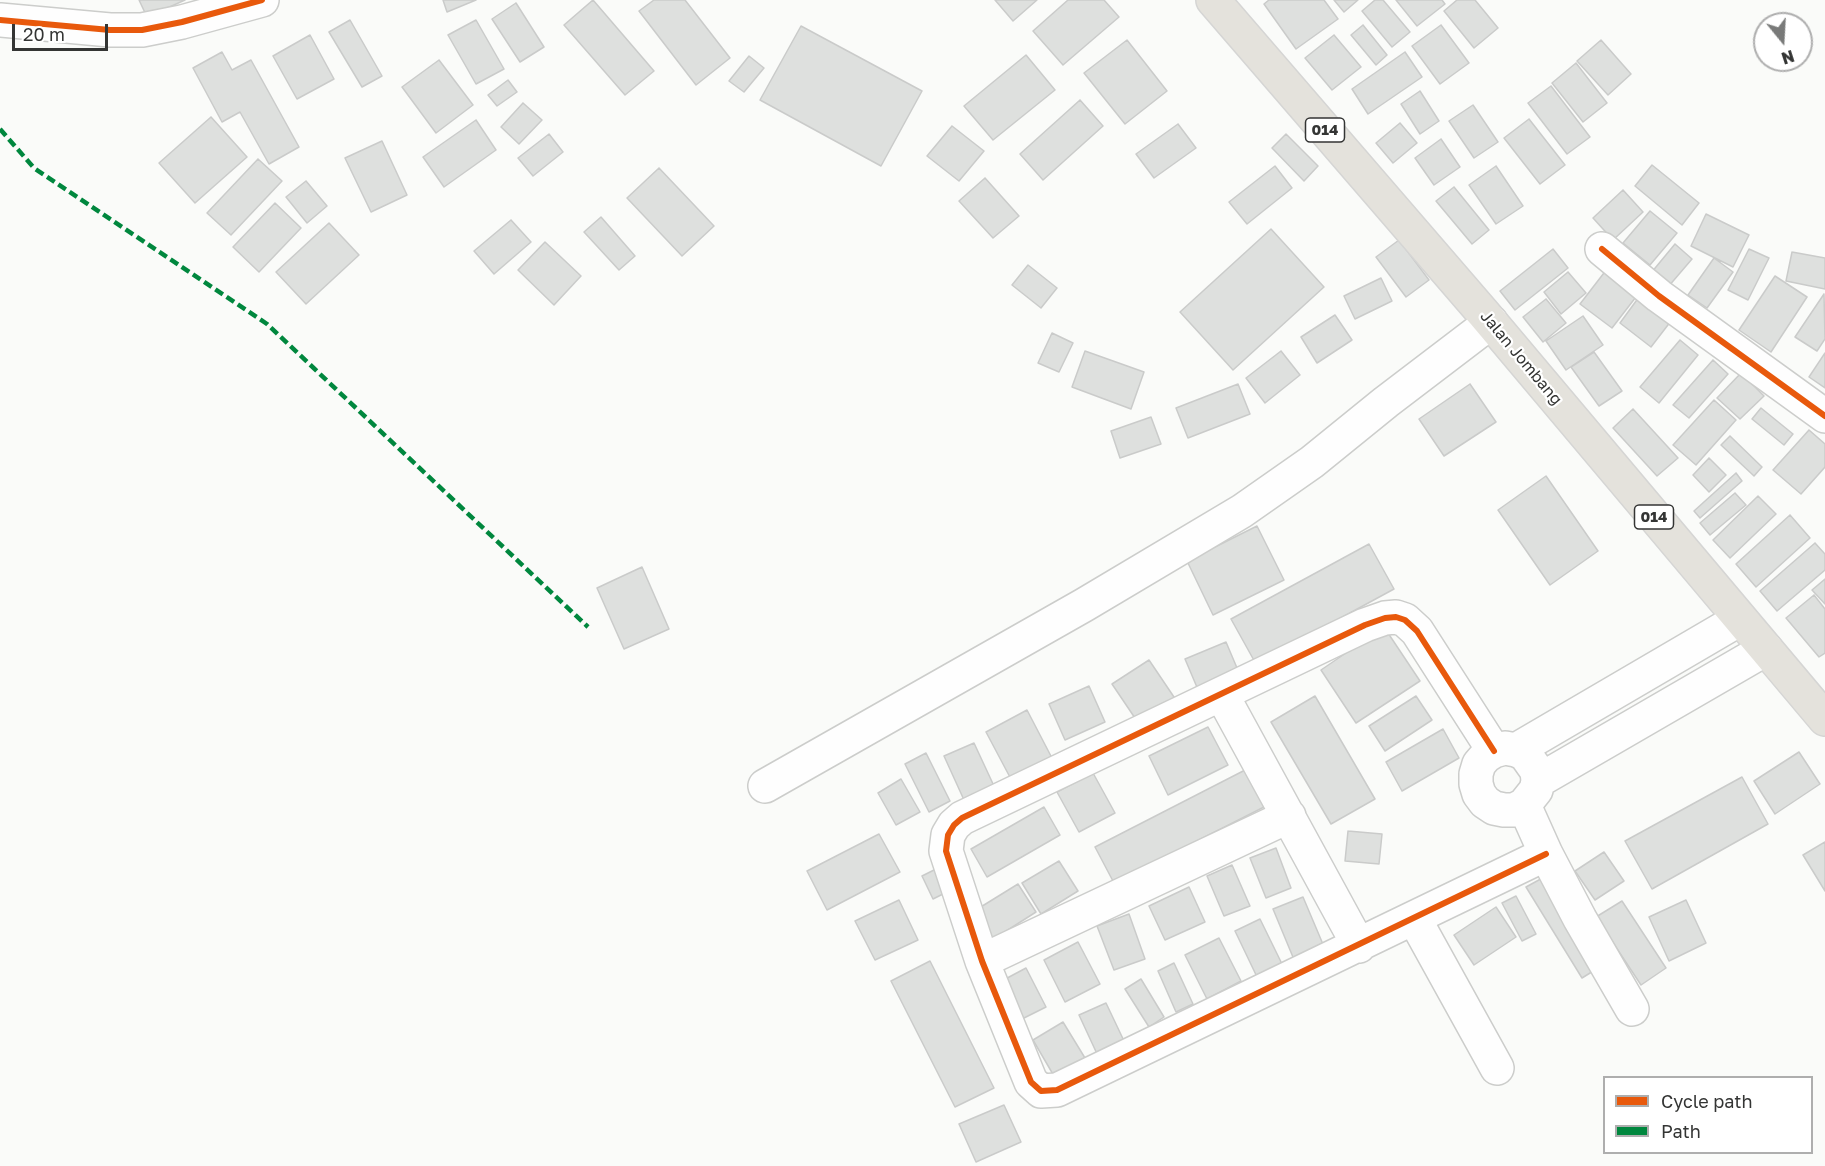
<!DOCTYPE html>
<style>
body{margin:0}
#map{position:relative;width:1825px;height:1166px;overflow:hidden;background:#fafbf9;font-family:"Golos Text",sans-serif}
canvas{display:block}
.legend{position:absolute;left:1603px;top:1076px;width:210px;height:78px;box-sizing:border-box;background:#fff;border:2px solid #aeaeae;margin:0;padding:8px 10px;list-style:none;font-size:18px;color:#343534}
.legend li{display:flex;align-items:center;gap:12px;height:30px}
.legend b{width:30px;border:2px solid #aeaeae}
.north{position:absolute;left:1753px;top:12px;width:60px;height:60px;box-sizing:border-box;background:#fff;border:2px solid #aeaeae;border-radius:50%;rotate:162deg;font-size:16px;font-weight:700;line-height:24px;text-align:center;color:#343534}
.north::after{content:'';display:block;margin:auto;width:21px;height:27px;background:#797a79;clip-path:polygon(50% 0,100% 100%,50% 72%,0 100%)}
.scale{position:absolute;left:12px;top:24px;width:96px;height:27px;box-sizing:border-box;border:3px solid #343534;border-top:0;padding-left:8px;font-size:18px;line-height:21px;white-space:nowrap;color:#343534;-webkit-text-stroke:4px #fff;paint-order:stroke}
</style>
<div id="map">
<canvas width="1825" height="1166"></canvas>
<ul class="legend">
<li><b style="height:8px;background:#e8590c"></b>Cycle path</li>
<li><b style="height:8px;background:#00873e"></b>Path</li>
</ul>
<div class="north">N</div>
<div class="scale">20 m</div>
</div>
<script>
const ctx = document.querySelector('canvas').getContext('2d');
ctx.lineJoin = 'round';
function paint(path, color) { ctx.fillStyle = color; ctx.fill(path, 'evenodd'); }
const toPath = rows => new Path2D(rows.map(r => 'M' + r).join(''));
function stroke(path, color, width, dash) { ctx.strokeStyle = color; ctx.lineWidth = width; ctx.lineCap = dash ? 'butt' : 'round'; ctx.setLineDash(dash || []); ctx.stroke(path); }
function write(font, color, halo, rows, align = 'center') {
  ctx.font = font + ' "Golos Text",sans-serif'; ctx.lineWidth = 4.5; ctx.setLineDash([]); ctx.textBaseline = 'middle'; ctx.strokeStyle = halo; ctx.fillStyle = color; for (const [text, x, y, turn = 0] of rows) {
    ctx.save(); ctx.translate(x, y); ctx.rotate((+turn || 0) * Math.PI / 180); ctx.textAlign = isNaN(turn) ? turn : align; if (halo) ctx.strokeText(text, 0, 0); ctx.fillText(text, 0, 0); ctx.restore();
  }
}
const building = toPath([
 [139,0,185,0,147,17,139,0],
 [443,0,476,0,447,12,443,0],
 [593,0,654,71,625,95,564,25,593,0],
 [654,0,685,0,730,58,696,85,639,11,654,0],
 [995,0,1037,0,1013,21,995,0],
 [1068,0,1104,0,1119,17,1063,65,1033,31,1068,0],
 [1269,0,1324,0,1338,19,1296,49,1264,4,1269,0],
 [1334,0,1358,0,1344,12,1334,0],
 [1375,0,1383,0,1410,32,1392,47,1362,11,1375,0],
 [1396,0,1442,0,1445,4,1417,26,1396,0],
 [1457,0,1475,0,1498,28,1474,48,1444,11,1457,0],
 [516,3,544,47,520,62,492,19,516,3],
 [350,20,382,76,362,87,329,32,350,20],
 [476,20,504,69,476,84,448,35,476,20],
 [1363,25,1387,55,1376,65,1351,35,1363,25],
 [1441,25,1469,63,1440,84,1412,46,1441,25],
 [801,26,922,91,881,166,760,100,801,26],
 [310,35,334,79,297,99,273,56,310,35],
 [1334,35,1361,67,1332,90,1305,58,1334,35],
 [1127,40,1167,91,1125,124,1084,73,1127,40],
 [1601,40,1631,74,1608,95,1577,61,1601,40],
 [222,52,232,70,251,60,299,147,269,164,240,112,222,122,193,68,222,52],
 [1405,52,1422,77,1368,114,1352,89,1405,52],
 [1026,55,1055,90,993,140,964,106,1026,55],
 [749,56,764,68,744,92,729,81,749,56],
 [439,60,473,105,436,133,402,87,439,60],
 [1576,63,1607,103,1583,122,1552,83,1576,63],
 [508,80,517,92,497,106,488,95,508,80],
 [1551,86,1590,137,1567,154,1528,103,1551,86],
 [1420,91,1439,121,1420,134,1401,104,1420,91],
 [1080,100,1103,126,1043,180,1020,154,1080,100],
 [523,103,542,120,519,144,501,127,523,103],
 [1473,105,1498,142,1474,158,1449,121,1473,105],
 [211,117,247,157,195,203,159,163,211,117],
 [1529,119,1565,165,1540,184,1504,138,1529,119],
 [476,120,496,150,444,187,423,157,476,120],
 [1400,123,1417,143,1393,163,1376,143,1400,123],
 [1178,124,1196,148,1154,178,1136,154,1178,124],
 [952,126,984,151,959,181,927,156,952,126],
 [549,134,563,152,533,176,518,158,549,134],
 [1286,134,1318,166,1304,181,1272,148,1286,134],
 [1441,139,1460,167,1434,185,1415,158,1441,139],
 [382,141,407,195,371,212,345,158,382,141],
 [258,159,282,181,231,235,207,213,258,159],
 [1652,165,1699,203,1682,225,1635,186,1652,165],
 [1275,166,1292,188,1247,224,1229,202,1275,166],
 [1496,166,1523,206,1496,224,1469,185,1496,166],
 [659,168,714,226,682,256,627,198,659,168],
 [985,178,1019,216,993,238,959,201,985,178],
 [306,181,327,206,307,223,286,197,306,181],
 [1454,187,1489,230,1472,244,1436,201,1454,187],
 [1623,190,1643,212,1613,240,1593,218,1623,190],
 [275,203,301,228,259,272,233,247,275,203],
 [1650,211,1677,233,1650,265,1623,243,1650,211],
 [1706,214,1749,235,1733,267,1691,246,1706,214],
 [601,217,635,256,619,270,584,232,601,217],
 [511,220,531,242,494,274,474,251,511,220],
 [329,223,359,255,306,304,276,272,329,223],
 [1271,229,1324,287,1233,370,1180,312,1271,229],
 [1399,240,1429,280,1406,297,1376,257,1399,240],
 [545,242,581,276,554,305,518,270,545,242],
 [1675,244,1692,259,1668,287,1651,273,1675,244],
 [1553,249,1568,268,1515,310,1500,291,1553,249],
 [1749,249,1769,258,1748,300,1728,290,1749,249],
 [1792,252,1825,258,1825,289,1786,281,1792,252],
 [1714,258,1733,272,1707,308,1688,295,1714,258],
 [1028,265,1057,288,1041,308,1012,285,1028,265],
 [1607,269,1639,293,1612,328,1580,304,1607,269],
 [1568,272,1586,293,1561,314,1544,292,1568,272],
 [1775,276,1807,297,1771,352,1739,330,1775,276],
 [1381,278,1392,301,1355,319,1344,296,1381,278],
 [1824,294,1825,339,1817,351,1795,337,1824,294],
 [1639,297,1671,321,1651,347,1620,323,1639,297],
 [1546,299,1566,323,1543,342,1523,317,1546,299],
 [1335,315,1352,340,1317,363,1301,337,1335,315],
 [1583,316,1603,345,1566,370,1546,341,1583,316],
 [1052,333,1073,343,1059,372,1038,363,1052,333],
 [1680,340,1698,355,1659,403,1640,387,1680,340],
 [1085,351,1144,372,1131,409,1072,387,1085,351],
 [1281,351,1300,375,1265,403,1246,378,1281,351],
 [1594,352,1622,391,1599,406,1571,367,1594,352],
 [1825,353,1825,388,1809,377,1825,353],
 [1713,360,1728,374,1689,418,1673,405,1713,360],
 [1741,373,1764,396,1740,419,1717,398,1741,373],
 [1238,384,1250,414,1188,438,1176,408,1238,384],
 [1470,384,1496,422,1444,456,1419,419,1470,384],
 [1714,400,1736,420,1696,465,1673,445,1714,400],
 [1761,408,1793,434,1784,445,1752,419,1761,408],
 [1633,409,1678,458,1657,476,1613,428,1633,409],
 [1151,417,1161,444,1120,458,1111,431,1151,417],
 [1809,430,1825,444,1825,467,1801,494,1773,470,1809,430],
 [1730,436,1762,467,1754,476,1721,445,1730,436],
 [1709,458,1726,475,1709,492,1693,475,1709,458],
 [1736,473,1742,481,1700,518,1694,511,1736,473],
 [1546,476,1598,551,1550,585,1498,510,1546,476],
 [1735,493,1746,505,1710,535,1700,523,1735,493],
 [1758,496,1776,514,1730,558,1713,540,1758,496],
 [1790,515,1810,538,1756,587,1736,564,1790,515],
 [1257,526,1284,580,1213,615,1187,561,1257,526],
 [1815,543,1825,554,1825,570,1777,611,1760,591,1815,543],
 [1369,544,1394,589,1256,664,1231,619,1369,544],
 [642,567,669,629,624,649,597,588,642,567],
 [1825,579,1825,604,1812,590,1825,579],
 [1814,595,1825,609,1825,653,1819,657,1786,618,1814,595],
 [1384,627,1420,681,1356,723,1321,670,1384,627],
 [1226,642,1240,675,1199,692,1185,659,1226,642],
 [1149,660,1176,700,1139,724,1112,684,1149,660],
 [1089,686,1105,722,1065,740,1049,704,1089,686],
 [1315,696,1375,799,1331,824,1271,722,1315,696],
 [1416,696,1432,720,1385,751,1369,726,1416,696],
 [1027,710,1053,760,1012,781,986,732,1027,710],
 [1208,727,1228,765,1168,795,1149,756,1208,727],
 [1443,729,1459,758,1402,791,1386,762,1443,729],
 [974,743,994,786,964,800,944,756,974,743],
 [1799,752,1820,784,1775,814,1754,781,1799,752],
 [926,753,950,801,929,812,905,764,926,753],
 [1249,768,1268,805,1114,883,1095,847,1249,768],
 [1093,773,1115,813,1079,832,1057,792,1093,773],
 [1742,777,1768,824,1652,889,1625,841,1742,777],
 [901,779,920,812,896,825,878,793,901,779],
 [1044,807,1060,835,987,877,971,849,1044,807],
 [1348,831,1382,834,1379,864,1345,861,1348,831],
 [879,834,900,872,827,910,807,871,879,834],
 [1825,842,1825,891,1803,855,1825,842],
 [1276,848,1291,888,1266,898,1250,858,1276,848],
 [1604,852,1624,881,1595,900,1575,871,1604,852],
 [1059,861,1078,891,1041,914,1022,883,1059,861],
 [944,865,955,888,933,899,922,876,944,865],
 [1232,865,1250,906,1224,916,1207,876,1232,865],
 [1548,875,1603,965,1582,978,1526,887,1548,875],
 [1018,884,1036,912,989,942,971,913,1018,884],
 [1189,887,1205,922,1165,940,1149,906,1189,887],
 [1516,896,1536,934,1522,941,1502,903,1516,896],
 [1303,897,1325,949,1295,962,1273,909,1303,897],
 [899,900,918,940,875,960,855,921,899,900],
 [1686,900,1706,943,1669,961,1649,917,1686,900],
 [1622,901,1666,968,1641,985,1596,917,1622,901],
 [1496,907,1516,937,1474,965,1454,935,1496,907],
 [1129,914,1145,959,1114,970,1097,926,1129,914],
 [1260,919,1283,966,1258,979,1235,931,1260,919],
 [1219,938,1241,981,1207,999,1185,955,1219,938],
 [1078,942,1100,984,1065,1002,1044,960,1078,942],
 [930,961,994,1088,955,1107,891,981,930,961],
 [1174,963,1193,1004,1176,1012,1158,971,1174,963],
 [1026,968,1046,1007,1016,1022,996,984,1026,968],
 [1141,979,1164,1017,1149,1027,1125,989,1141,979],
 [1106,1003,1125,1043,1098,1056,1079,1015,1106,1003],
 [1063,1022,1085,1058,1054,1076,1033,1040,1063,1022],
 [1004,1105,1021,1142,976,1162,959,1124,1004,1105]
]);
const minor = toPath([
 [0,20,110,30,142,30,182,22,262,0],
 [1602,249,1659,296,1825,416],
 [1222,695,1359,946],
 [1516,750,1525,754,1537,771,1538,781,1536,790,1524,805,1514,810,1504,810,1494,808,1485,802,1479,794,1476,784,1476,774,1479,764,1486,756,1494,751,1505,748,1516,750,1740,619],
 [1494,751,1417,631,1405,620,1396,617,1385,618,1365,625,962,818,954,825,948,835,946,851,982,961,1031,1082,1041,1091,1057,1090,1546,854],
 [1538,781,1766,649],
 [765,786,1084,605,1242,511,1312,462,1386,402,1491,322],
 [1524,805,1546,854,1580,919,1632,1009],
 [1414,918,1497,1068],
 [982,961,1289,816]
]);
const primary = toPath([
 [1213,0,1484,314,1825,719]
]);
const quiet = toPath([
 [0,129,34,168,267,324,588,627]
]);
const cycleway = toPath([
 [0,20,110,30,142,30,182,22,262,0],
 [1602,249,1659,296,1825,416],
 [1494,751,1417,631,1405,620,1396,617,1385,618,1365,625,962,818,954,825,948,835,946,851,982,961,1031,1082,1041,1091,1057,1090,1546,854]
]);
const shields = [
 [1325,130,39],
 [1654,517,39]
];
const shieldNames = [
 ["014",1325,130],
 ["014",1654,517]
];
const streetNames = [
 ["Jalan Jombang",1521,358,50]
];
paint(building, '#dee0de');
stroke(building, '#cacbca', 1.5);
stroke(minor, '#cccdcb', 36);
stroke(primary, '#d5d5d4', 36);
stroke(minor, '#fefefe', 33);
stroke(primary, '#e4e2dc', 33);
stroke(quiet, '#00873e', 4.5, [9, 4.5]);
stroke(cycleway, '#e8590c', 6);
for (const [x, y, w] of shields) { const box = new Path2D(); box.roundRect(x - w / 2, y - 12, w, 24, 4.5); ctx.fillStyle = '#fff'; ctx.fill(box); stroke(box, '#343534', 1.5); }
write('bold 15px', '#343534', null, shieldNames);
write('16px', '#343534', '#fff', streetNames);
</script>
